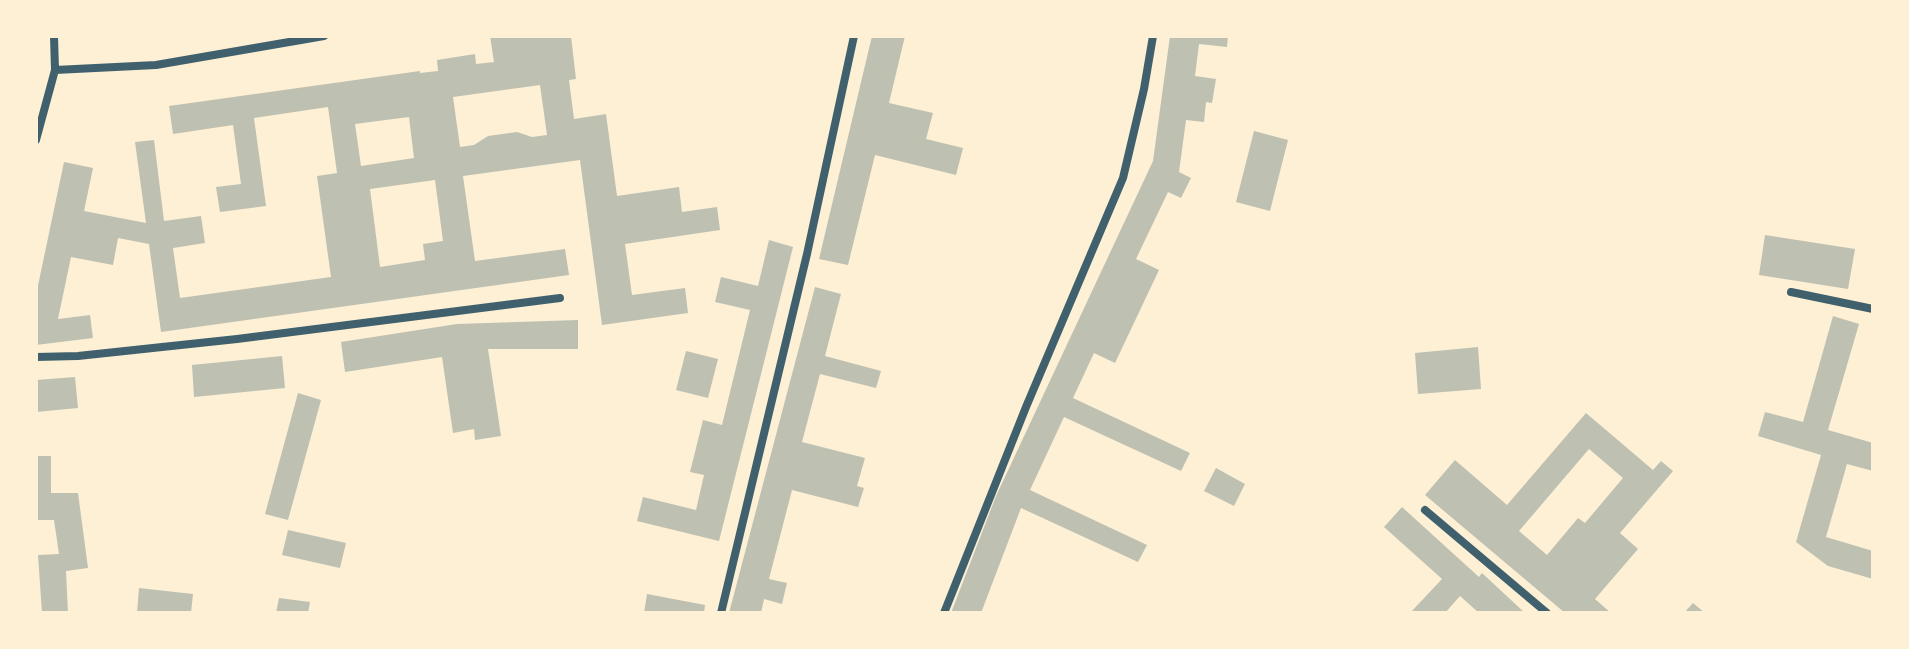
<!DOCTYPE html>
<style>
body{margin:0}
#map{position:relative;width:1909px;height:649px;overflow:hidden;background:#fdf0d5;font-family:"Libre Baskerville",serif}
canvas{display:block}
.frame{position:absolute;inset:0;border:38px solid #fdf0d5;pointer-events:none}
</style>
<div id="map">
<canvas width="1909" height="649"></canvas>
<div class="frame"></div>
</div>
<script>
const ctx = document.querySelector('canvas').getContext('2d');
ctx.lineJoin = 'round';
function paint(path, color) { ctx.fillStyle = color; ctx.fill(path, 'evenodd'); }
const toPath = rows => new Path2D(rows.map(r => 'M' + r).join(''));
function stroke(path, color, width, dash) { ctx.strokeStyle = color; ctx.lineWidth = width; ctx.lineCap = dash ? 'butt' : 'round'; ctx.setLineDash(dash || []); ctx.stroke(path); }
const building = toPath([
 [490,36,571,36,576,79,569,80,574,119,606,114,617,196,679,187,682,212,717,207,720,230,625,244,632,295,685,288,688,313,602,325,580,160,463,176,475,261,565,249,569,275,161,332,149,244,118,238,113,265,71,257,58,319,90,315,93,338,36,345,36,295,64,162,93,168,84,211,146,223,135,142,154,140,164,221,201,216,205,243,173,248,180,298,331,277,317,176,337,173,328,107,254,118,266,206,220,212,216,187,241,184,233,125,173,134,169,106,420,71,420,73,438,71,437,60,475,54,476,64,494,62],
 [540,85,547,135,532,137,517,132,488,136,474,145,460,147,453,97],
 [409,117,414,158,361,166,355,124],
 [435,180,443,241,423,244,425,260,380,267,370,189],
 [872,36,905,36,889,103,933,113,926,139,963,148,956,175,875,155,848,265,819,259],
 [1170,36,1228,36,1227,47,1199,44,1195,76,1216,79,1212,103,1206,102,1204,122,1186,120,1179,172,1191,178,1181,198,1168,192,1136,259,1159,270,1115,363,1094,353,1073,398,1190,453,1181,471,1064,417,1030,490,1147,545,1138,562,1021,508,981,613,951,613,996,496,1153,161],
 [1254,131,1288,140,1270,211,1236,202],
 [1765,235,1855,249,1848,289,1759,275],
 [769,240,793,247,719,541,637,521,643,497,696,510,704,475,690,472,703,420,722,425,750,310,715,302,721,277,758,286],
 [815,287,841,294,825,356,881,371,876,388,820,374,802,442,865,458,857,486,864,488,858,507,792,490,769,579,787,583,782,604,764,599,761,613,729,613],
 [1833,316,1859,324,1828,430,1873,443,1873,471,1847,464,1826,537,1873,551,1873,579,1828,566,1796,542,1821,455,1758,436,1765,412,1803,422],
 [578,320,578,349,488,349,501,436,475,440,474,429,453,433,442,357,345,372,341,342,457,324],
 [1478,347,1481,389,1418,394,1415,353],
 [686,351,718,359,708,398,676,390],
 [282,356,285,388,194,397,192,365],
 [75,377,78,408,36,412,36,380],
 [298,393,321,400,288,520,265,514],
 [1586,413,1653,470,1661,461,1673,471,1620,533,1638,549,1595,599,1611,613,1565,613,1425,495,1455,460,1507,505],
 [1589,449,1623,478,1585,523,1578,518,1547,555,1519,531],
 [36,456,51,456,51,493,78,493,88,568,66,571,68,613,42,613,38,555,59,554,54,520,36,520],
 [1216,468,1245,484,1234,506,1204,491],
 [1402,507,1479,577,1482,573,1525,613,1479,613,1460,596,1445,613,1410,613,1442,579,1384,527],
 [288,530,346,543,340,568,282,555],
 [139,588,193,594,191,613,137,613],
 [647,594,705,605,704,613,644,613],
 [279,598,310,602,308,613,276,613],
 [1693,603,1705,613,1684,613]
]);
const minor = toPath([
 [55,70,156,65,324,36],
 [36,140,55,70,54,36],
 [1791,292,1873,309],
 [36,357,78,356,237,339,560,298],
 [1425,510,1547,613],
 [721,613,807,254,854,36],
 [944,613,1026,407,1123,178,1144,89,1153,36]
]);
paint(building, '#bec0b2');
stroke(minor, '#3f606c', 8);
</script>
